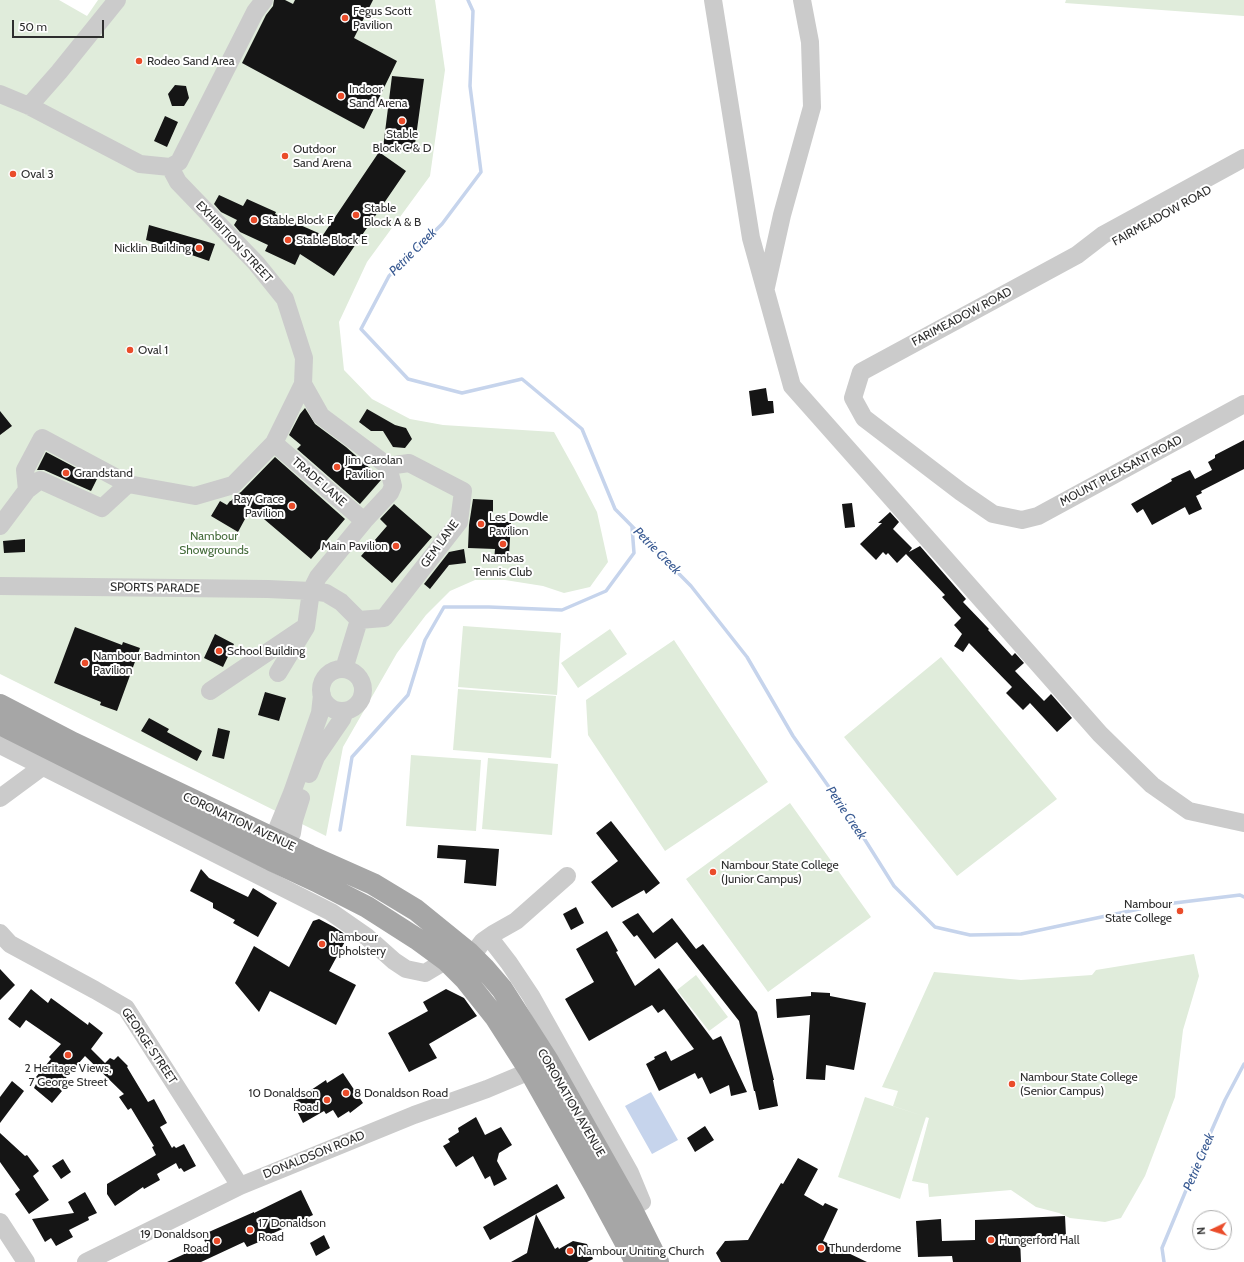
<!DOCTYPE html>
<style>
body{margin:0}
#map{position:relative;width:1244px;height:1262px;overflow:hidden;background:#fff;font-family:Cabin,sans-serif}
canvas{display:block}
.north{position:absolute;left:1192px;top:1210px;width:40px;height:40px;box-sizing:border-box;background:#fff;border:1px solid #ababab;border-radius:50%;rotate:266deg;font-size:11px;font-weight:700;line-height:16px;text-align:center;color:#2e2e2e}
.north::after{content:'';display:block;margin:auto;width:14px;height:18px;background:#ea4c2a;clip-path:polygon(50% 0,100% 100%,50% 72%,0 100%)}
.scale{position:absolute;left:12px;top:20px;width:92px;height:18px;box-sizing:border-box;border:2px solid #2e2e2e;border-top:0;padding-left:5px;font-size:12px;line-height:14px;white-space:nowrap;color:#2e2e2e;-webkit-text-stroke:3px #fff;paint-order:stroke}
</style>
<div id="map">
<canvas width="1244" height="1262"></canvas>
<div class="north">N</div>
<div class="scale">50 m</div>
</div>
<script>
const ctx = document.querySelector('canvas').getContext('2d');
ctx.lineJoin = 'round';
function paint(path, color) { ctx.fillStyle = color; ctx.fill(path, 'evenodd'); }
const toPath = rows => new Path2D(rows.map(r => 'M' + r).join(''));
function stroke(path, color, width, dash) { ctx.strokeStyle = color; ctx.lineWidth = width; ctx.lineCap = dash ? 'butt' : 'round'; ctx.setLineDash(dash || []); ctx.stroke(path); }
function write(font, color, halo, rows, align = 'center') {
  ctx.font = font + ' Cabin,sans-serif'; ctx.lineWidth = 4; ctx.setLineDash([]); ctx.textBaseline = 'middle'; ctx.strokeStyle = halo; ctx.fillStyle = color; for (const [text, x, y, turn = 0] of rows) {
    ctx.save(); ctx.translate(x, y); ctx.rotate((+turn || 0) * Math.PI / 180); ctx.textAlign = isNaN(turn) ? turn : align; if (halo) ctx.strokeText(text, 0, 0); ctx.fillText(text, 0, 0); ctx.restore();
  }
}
const green = toPath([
 [0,0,59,0,87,16,98,0,435,0,445,70,430,176,367,262,339,322,344,370,372,399,410,419,443,425,554,432,574,468,597,512,608,562,590,587,564,593,543,586,505,580,475,580,450,591,426,615,397,653,343,747,326,836,0,674],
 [1066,0,1244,0,1244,16,1065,3],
 [463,626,561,633,557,695,458,687],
 [610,629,627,654,578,688,561,663],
 [674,640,768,782,665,851,588,735,586,700],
 [941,657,1057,799,957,876,844,737],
 [458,689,556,696,551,758,453,750],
 [411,755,481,760,476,831,406,826],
 [488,758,558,764,552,835,482,829],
 [790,803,871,917,768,992,686,879],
 [1194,954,1199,976,1183,1030,1175,1097,1145,1176,1121,1218,1105,1222,1070,1218,1059,1213,1036,1207,1011,1190,929,1197,928,1184,912,1181,929,1118,893,1106,898,1091,882,1087,934,972,1021,980,1092,975,1096,970],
 [696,975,728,1017,709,1031,677,990],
 [865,1097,926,1117,900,1199,838,1177]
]);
const water = toPath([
 [651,1092,678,1140,652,1154,625,1106]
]);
const stream = toPath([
 [468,0,473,11,470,86,481,172,442,224,389,276,361,329,408,379,462,393,522,379,582,429,615,509,691,586,747,657,793,736,855,824,894,886,935,927,970,935,1021,934,1158,905,1240,895,1244,897],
 [340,830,352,757,408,695,425,640,444,607,489,607,562,610,606,591,634,553,632,527],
 [1164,1262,1162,1248,1199,1159,1225,1100,1244,1064]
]);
const building = toPath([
 [274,0,285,0,293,4,295,0,373,0,354,38,397,61,364,129,242,63,266,15,273,6],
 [392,76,424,79,414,151,383,148],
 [175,85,186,86,189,98,184,106,172,106,168,94],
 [165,116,178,122,167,147,154,141],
 [379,152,406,171,334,276,300,254,295,265,265,251,268,245,240,232,234,225,237,220,221,212,214,204,219,195,243,206,247,199,276,212,275,214,323,235],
 [149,225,215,244,209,261,183,252,184,251,146,240],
 [766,388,768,401,773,401,774,413,752,416,749,391],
 [305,408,315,424,346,447,380,477,381,480,360,504,297,449,301,445,289,435,300,414],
 [367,409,395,425,406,428,412,439,405,448,393,447,383,431,371,431,359,422],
 [0,411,12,426,0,435],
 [1244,440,1244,469,1201,491,1202,493,1196,496,1202,509,1189,515,1185,507,1152,525,1143,509,1137,513,1131,504,1172,481,1171,479,1190,470,1195,479,1212,470,1208,462,1215,458,1215,455],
 [46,452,97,479,91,491,44,470,37,470],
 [275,457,345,519,311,559,251,508,238,532,211,516,220,501,227,505,230,501,231,501,236,495,241,492],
 [473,499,493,500,493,522,511,522,509,555,506,555,506,562,494,561,495,549,468,548,469,525],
 [852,503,855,527,845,528,842,504],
 [394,504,432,537,392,583,361,556,387,526,380,519],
 [890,512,899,522,893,529,912,548,909,552,920,546,966,599,963,602,989,629,988,630,1012,656,1015,653,1024,663,1015,671,1044,701,1051,694,1072,718,1057,732,1030,703,1023,710,1006,693,1012,687,969,643,963,652,954,646,962,634,954,625,961,618,942,597,945,595,906,554,897,563,888,553,886,555,883,552,876,560,860,544,882,523,878,523],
 [25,539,25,552,4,553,3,541],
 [464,549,466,563,449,565,430,589,424,584,449,552],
 [75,627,122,645,123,642,140,648,117,711,100,705,101,702,54,683],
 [215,634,234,644,223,667,204,658],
 [265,692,286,698,279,721,258,715],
 [149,718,169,729,167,732,202,751,197,761,141,731],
 [218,728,230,731,224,759,212,756],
 [611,821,660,883,646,894,644,890,612,908,591,882,618,861,596,833],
 [438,845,499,849,496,886,464,883,466,860,437,858],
 [201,869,209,878,248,897,253,888,277,903,258,937,233,923,235,920,213,908,213,903,190,891],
 [576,907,584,923,571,930,563,914],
 [638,913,653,933,672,918,696,949,703,944,757,1012,774,1080,773,1080,778,1106,759,1110,755,1091,754,1091,739,1021,677,942,655,959,637,935,634,937,622,922],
 [319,919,334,927,348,936,329,971,356,985,336,1025,270,991,259,1012,235,983,254,946,289,967,313,921],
 [607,931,618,951,616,952,635,986,659,968,713,1040,721,1036,747,1092,731,1096,729,1085,710,1094,702,1077,698,1079,695,1073,659,1091,646,1064,655,1059,654,1057,666,1051,671,1061,694,1049,664,1009,658,1013,652,1005,589,1041,565,999,594,982,576,949],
 [0,969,15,985,0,1000],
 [31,989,48,1003,51,998,88,1025,89,1022,103,1033,91,1049,105,1063,110,1058,114,1060,118,1056,128,1066,127,1067,148,1102,154,1099,167,1123,160,1127,172,1148,174,1146,176,1148,184,1144,196,1166,184,1172,181,1168,179,1169,176,1163,157,1174,160,1180,144,1189,143,1187,115,1206,107,1194,107,1184,156,1155,152,1147,154,1146,131,1108,128,1110,119,1097,124,1094,85,1056,58,1087,62,1091,52,1103,34,1088,38,1080,36,1077,51,1059,49,1057,61,1044,26,1020,20,1028,8,1019],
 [446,989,464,998,477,1016,429,1044,437,1058,409,1072,388,1033,428,1011,423,1002],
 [811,992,830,993,830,996,866,1003,854,1070,826,1065,825,1080,806,1079,810,1015,777,1018,776,999,811,996],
 [343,1073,363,1103,350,1113,349,1111,338,1118,333,1110,326,1114,324,1111,303,1123,297,1111,299,1110,295,1101,312,1092,311,1090,326,1080,327,1083],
 [12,1081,24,1091,0,1123,0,1097],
 [476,1117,485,1135,501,1127,512,1145,499,1153,497,1161,507,1179,494,1186,490,1176,485,1179,473,1156,456,1167,443,1146,450,1142,448,1139,459,1132,458,1128],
 [705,1126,714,1140,695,1152,687,1138],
 [0,1133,25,1156,27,1155,39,1171,33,1176,49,1200,29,1214,15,1194,20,1190,0,1162],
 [798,1158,818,1169,804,1195,823,1206,825,1203,838,1209,823,1241,867,1262,721,1262,716,1253,725,1241,748,1240,781,1183,783,1184],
 [63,1159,71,1172,61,1179,52,1166],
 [557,1184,565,1198,536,1214,555,1249,558,1247,559,1249,573,1241,587,1244,593,1259,587,1262,511,1262,527,1253,536,1214,490,1240,483,1227],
 [301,1190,313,1215,265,1237,266,1239,247,1247,244,1242,201,1262,167,1262,206,1244,202,1235,254,1212,254,1213],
 [85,1192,97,1213,88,1217,89,1220,69,1230,73,1237,56,1246,51,1238,45,1242,32,1219,74,1213,68,1202],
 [1065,1216,1066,1236,1020,1238,1021,1262,953,1262,952,1256,918,1257,916,1221,941,1219,942,1241,975,1240,975,1220],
 [324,1235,330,1248,316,1256,310,1243]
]);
const minor = toPath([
 [713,0,751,238,792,386,942,555,1100,734,1152,785,1189,811,1244,823],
 [0,94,29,106,140,164,170,167,178,182,256,263,285,299,304,358,303,384,321,416,388,466],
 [29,106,59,72,117,0],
 [1244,158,1103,235,1077,255,861,372,853,398,864,418,961,492,993,514,1022,520,1038,516,1244,404],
 [170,167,179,162,255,12,264,0],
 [766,287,782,215,812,107,810,42,802,0],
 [274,443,364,521],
 [27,490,40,480,102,508,128,484],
 [0,526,27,490,25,470,42,438,128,484,195,496,233,485,274,443,303,384],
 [0,586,268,589,311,591,326,593,341,602,359,620,344,669],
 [359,620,384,618,459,522,463,491,409,463,388,466],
 '321 690a21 21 0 1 1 42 0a21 21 0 1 1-42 0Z',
 [278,673,306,627,311,591,318,577,364,521,390,493,393,486,388,466],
 [210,691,302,629],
 [0,745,331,912,367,937,394,961,406,969,425,973,440,964,469,953,477,949,483,941,493,934,516,921,567,876],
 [309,774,316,757,342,719,345,711],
 [0,798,42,767],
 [279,841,278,827,292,793,320,713,322,695],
 [279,841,292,833,294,820,301,798],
 [0,933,10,944,95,990,126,1008,240,1186],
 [489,937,509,963,531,996,630,1173,642,1202],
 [0,1222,26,1262],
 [86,1262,240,1186,414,1115,487,1089,530,1071,542,1064]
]);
const major = toPath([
 [0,705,73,743,310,856,373,884,416,910,469,953,484,968,502,989,548,1061,632,1210,658,1262],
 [0,724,271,860,316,881,367,907,417,939,447,961,465,979,496,1018,530,1071,595,1186,636,1262]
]);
const markers = [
 [345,18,4,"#ea4c2a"],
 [139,61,4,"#ea4c2a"],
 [341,96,4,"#ea4c2a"],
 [402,121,4,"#ea4c2a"],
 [285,156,4,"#ea4c2a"],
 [13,174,4,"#ea4c2a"],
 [356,215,4,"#ea4c2a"],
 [254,220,4,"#ea4c2a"],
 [288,240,4,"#ea4c2a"],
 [199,248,4,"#ea4c2a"],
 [130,350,4,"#ea4c2a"],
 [337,467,4,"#ea4c2a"],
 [66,473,4,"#ea4c2a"],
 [292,506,4,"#ea4c2a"],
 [481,524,4,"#ea4c2a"],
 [503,544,4,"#ea4c2a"],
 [396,546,4,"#ea4c2a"],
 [219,651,4,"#ea4c2a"],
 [85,663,4,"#ea4c2a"],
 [713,872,4,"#ea4c2a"],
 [1180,911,4,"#ea4c2a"],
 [322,944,4,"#ea4c2a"],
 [68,1055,4,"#ea4c2a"],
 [1012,1084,4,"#ea4c2a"],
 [346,1093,4,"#ea4c2a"],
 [327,1100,4,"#ea4c2a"],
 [250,1230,4,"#ea4c2a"],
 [991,1240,4,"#ea4c2a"],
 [217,1241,4,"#ea4c2a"],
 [821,1248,4,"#ea4c2a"],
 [570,1251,4,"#ea4c2a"]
];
const poiNames = [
 ["Fegus Scott",353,11],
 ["Pavilion",353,25],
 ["Rodeo Sand Area",147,61],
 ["Indoor",349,89],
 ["Sand Arena",349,103],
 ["Stable",402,134,"center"],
 ["Block C & D",402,148,"center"],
 ["Outdoor",293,149],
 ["Sand Arena",293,163],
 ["Oval 3",21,174],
 ["Stable",364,208],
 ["Block A & B",364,222],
 ["Stable Block F",262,220],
 ["Stable Block E",296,240],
 ["Nicklin Building",191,248,"right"],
 ["Oval 1",138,350],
 ["Jim Carolan",345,460],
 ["Pavilion",345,474],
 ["Grandstand",74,473],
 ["Ray Grace",284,499,"right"],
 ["Pavilion",284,513,"right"],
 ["Les Dowdle",489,517],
 ["Pavilion",489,531],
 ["Main Pavilion",388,546,"right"],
 ["Nambas",503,558,"center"],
 ["Tennis Club",503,572,"center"],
 ["School Building",227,651],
 ["Nambour Badminton",93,656],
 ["Pavilion",93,670],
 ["Nambour State College",721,865],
 ["(Junior Campus)",721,879],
 ["Nambour",1172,904,"right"],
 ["State College",1172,918,"right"],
 ["Nambour",330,937],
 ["Upholstery",330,951],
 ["2 Heritage Views,",68,1068,"center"],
 ["7 George Street",68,1082,"center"],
 ["Nambour State College",1020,1077],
 ["(Senior Campus)",1020,1091],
 ["10 Donaldson",319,1093,"right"],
 ["Road",319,1107,"right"],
 ["8 Donaldson Road",354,1093],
 ["17 Donaldson",258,1223],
 ["Road",258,1237],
 ["19 Donaldson",209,1234,"right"],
 ["Road",209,1248,"right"],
 ["Hungerford Hall",999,1240],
 ["Thunderdome",829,1248],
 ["Nambour Uniting Church",578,1251]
];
const streetNames = [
 ["FAIRMEADOW ROAD",1162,216,-29],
 ["EXHIBITION STREET",234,242,47],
 ["FARIMEADOW ROAD",962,317,-28],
 ["MOUNT PLEASANT ROAD",1121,471,-28],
 ["TRADE LANE",319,482,41],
 ["GEM LANE",440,544,-54],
 ["SPORTS PARADE",155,588,1],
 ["CORONATION AVENUE",239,822,25],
 ["GEORGE STREET",149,1046,56],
 ["CORONATION AVENUE",571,1103,60],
 ["DONALDSON ROAD",314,1155,-22]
];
const parkNames = [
 ["Nambour",214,536],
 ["Showgrounds",214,550]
];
const waterNames = [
 ["Petrie Creek",413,252,-45],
 ["Petrie Creek",657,551,45],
 ["Petrie Creek",846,813,56],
 ["Petrie Creek",1199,1162,-67]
];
paint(green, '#e0ecdb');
paint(water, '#c6d4ec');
stroke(stream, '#c6d4ec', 3.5);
paint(building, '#151515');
stroke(minor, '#cbcbcb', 18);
stroke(major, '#a6a6a6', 22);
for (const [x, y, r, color] of markers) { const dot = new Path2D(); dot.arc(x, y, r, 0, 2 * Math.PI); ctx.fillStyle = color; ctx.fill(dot); stroke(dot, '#fff', 1.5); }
write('12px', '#2e2e2e', '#fff', poiNames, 'left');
write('12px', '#2e2e2e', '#fff', streetNames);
write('12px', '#446b3a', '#fff', parkNames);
write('italic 13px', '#395a92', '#fff', waterNames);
</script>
